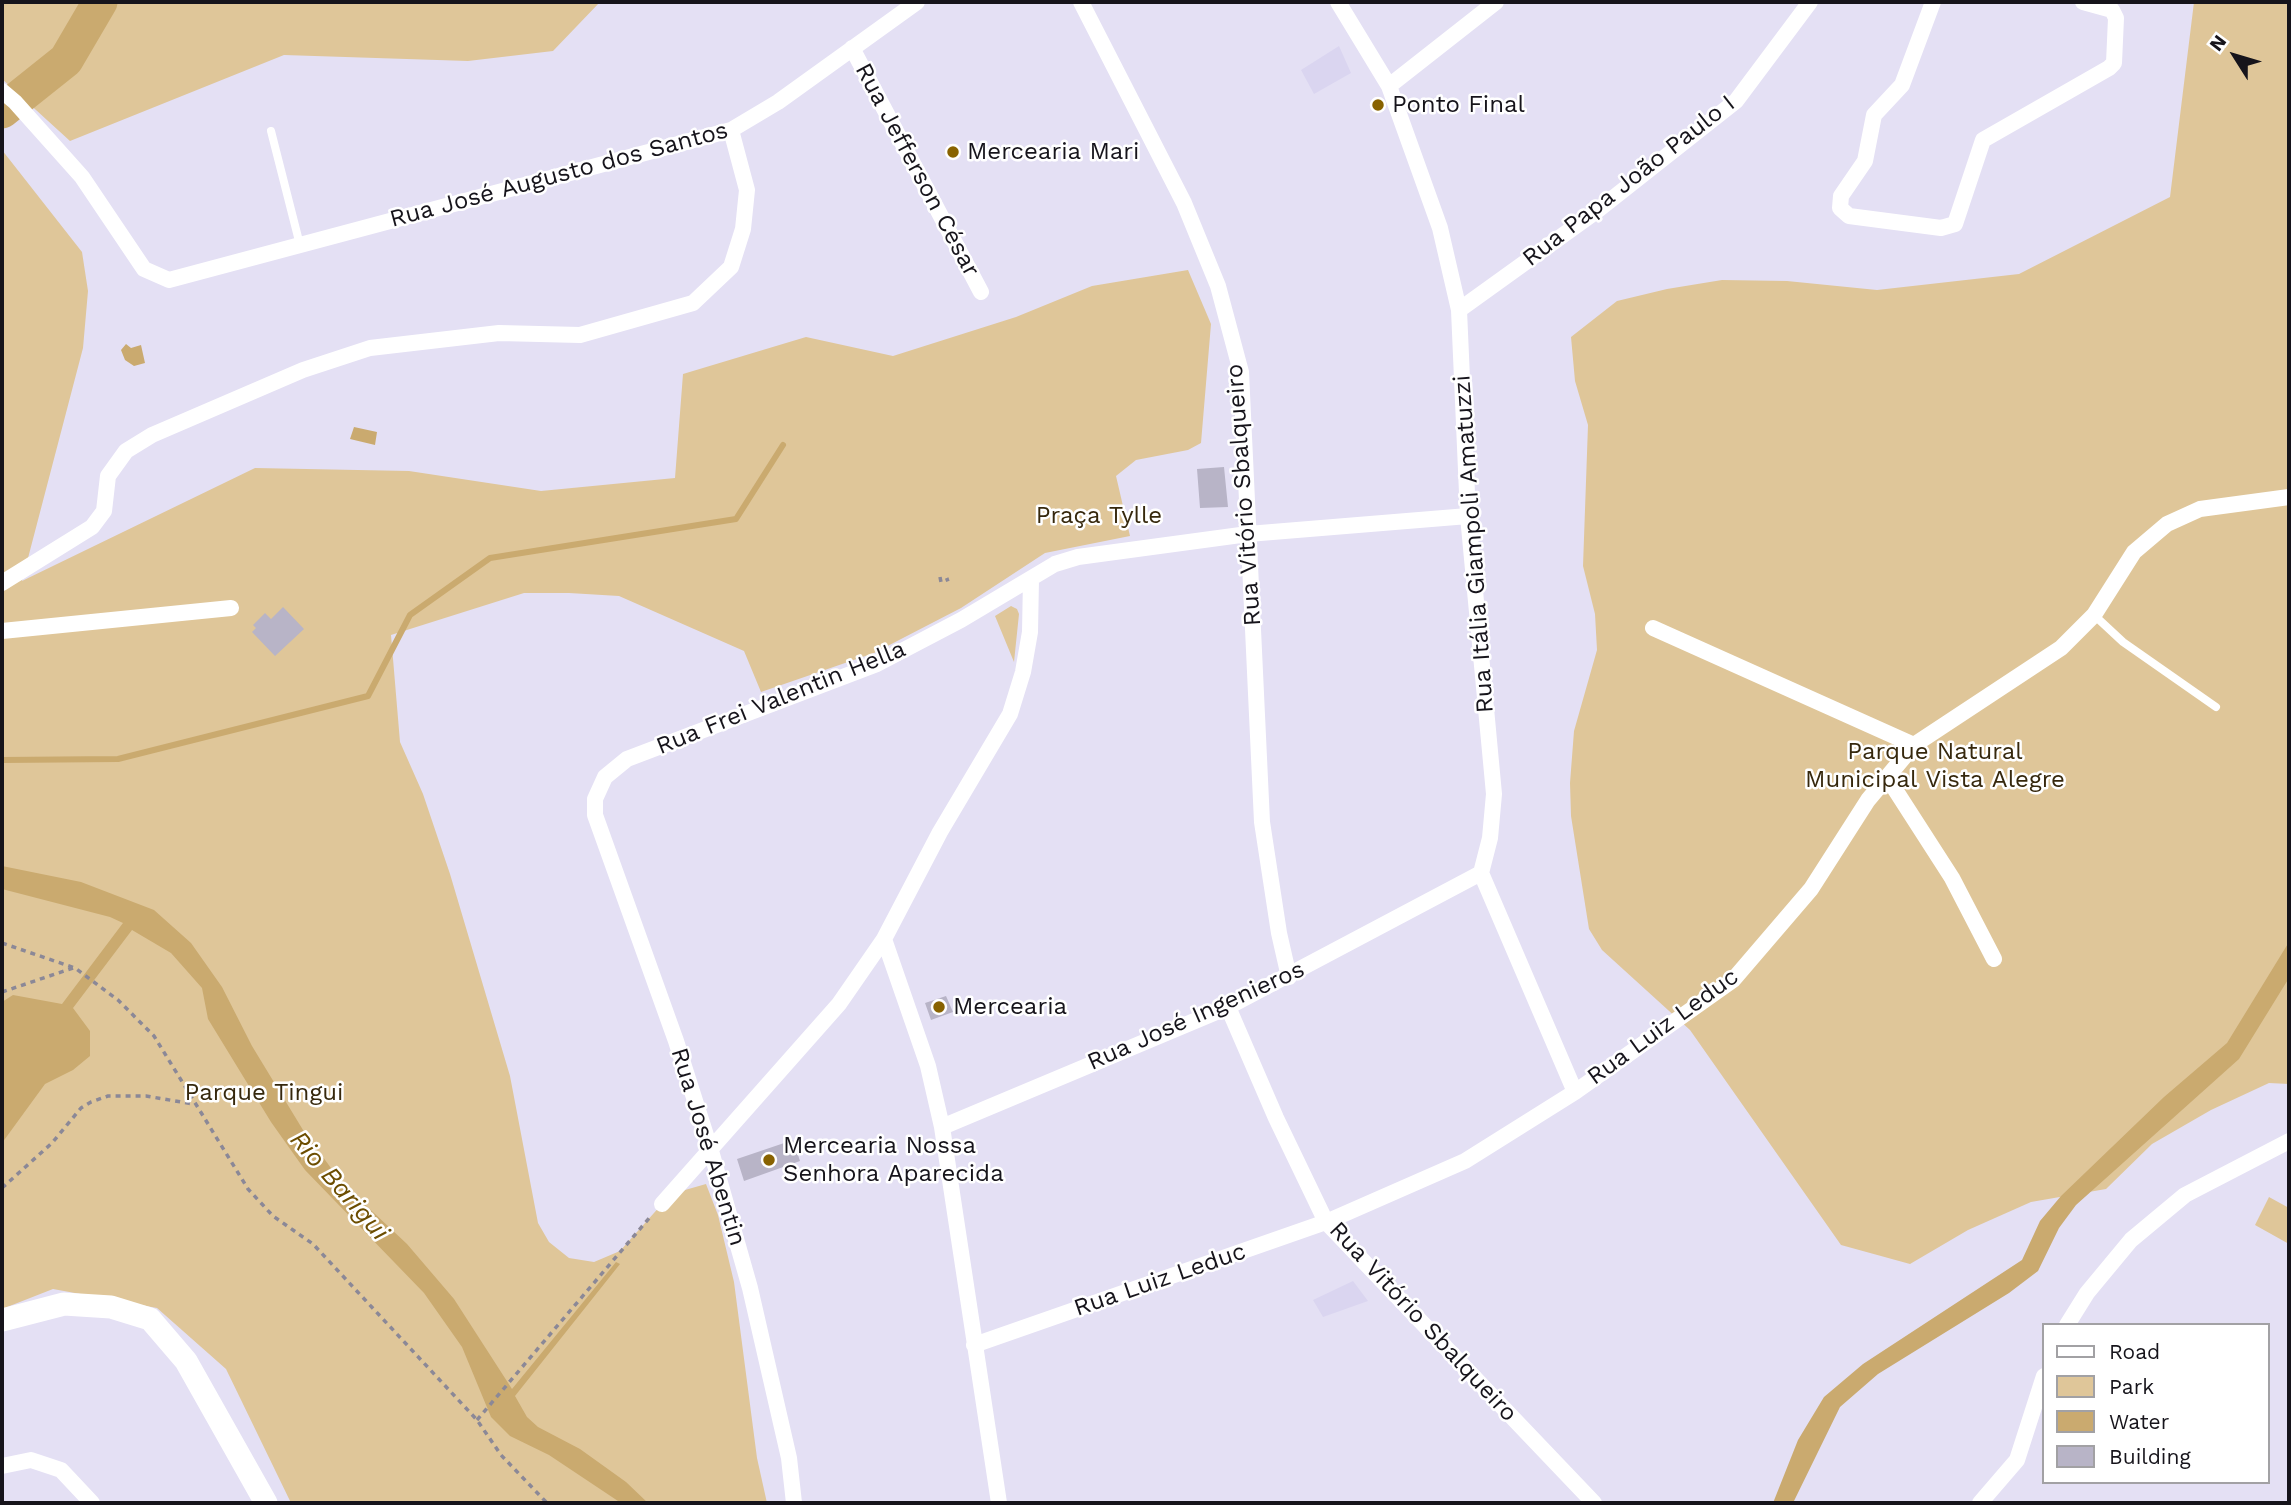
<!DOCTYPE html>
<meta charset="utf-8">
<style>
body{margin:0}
#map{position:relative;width:2291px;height:1505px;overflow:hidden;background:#e4e0f4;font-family:"Work Sans",sans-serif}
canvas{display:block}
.frame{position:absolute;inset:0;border:4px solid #16141b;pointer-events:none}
.legend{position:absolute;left:2042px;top:1323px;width:228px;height:161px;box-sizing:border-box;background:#fff;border:2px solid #a2a1a4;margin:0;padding:9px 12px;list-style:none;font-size:21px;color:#16141b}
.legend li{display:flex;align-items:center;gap:14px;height:35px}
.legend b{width:35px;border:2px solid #a2a1a4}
.north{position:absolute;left:2200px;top:21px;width:70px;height:70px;-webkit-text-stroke:5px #fff;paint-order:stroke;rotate:307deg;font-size:19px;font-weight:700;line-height:28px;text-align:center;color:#16141b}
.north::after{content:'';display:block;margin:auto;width:24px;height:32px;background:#16141b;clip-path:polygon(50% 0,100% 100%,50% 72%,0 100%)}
</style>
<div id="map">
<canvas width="2291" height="1505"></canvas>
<div class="frame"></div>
<ul class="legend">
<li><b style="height:9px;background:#fff"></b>Road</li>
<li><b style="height:19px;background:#dfc699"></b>Park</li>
<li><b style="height:19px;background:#caaa6f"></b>Water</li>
<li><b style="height:19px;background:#b8b4c7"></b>Building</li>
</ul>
<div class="north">N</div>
</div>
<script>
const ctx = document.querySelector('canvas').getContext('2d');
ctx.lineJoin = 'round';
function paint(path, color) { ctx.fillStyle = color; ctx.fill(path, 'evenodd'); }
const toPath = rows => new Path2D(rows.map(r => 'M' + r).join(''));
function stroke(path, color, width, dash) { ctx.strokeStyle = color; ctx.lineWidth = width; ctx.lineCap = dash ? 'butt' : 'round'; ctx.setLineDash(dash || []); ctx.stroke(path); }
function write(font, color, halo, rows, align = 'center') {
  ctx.font = font + ' "Work Sans",sans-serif'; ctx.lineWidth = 5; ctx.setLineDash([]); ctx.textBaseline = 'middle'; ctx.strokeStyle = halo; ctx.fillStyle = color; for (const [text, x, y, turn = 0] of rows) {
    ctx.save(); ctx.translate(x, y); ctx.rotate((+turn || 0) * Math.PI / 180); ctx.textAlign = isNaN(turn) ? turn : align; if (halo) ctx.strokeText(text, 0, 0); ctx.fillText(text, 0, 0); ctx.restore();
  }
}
const built = toPath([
 [1339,46,1351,73,1314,94,1301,70],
 [1353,1281,1368,1301,1323,1317,1313,1300]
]);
const green = toPath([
 [2,2,600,2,553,51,468,61,284,55,70,141,2,79],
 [2194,2,2289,2,2289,1084,2269,1083,2211,1110,2152,1144,2106,1189,2031,1202,1968,1230,1910,1264,1841,1245,1690,1030,1602,950,1589,929,1571,816,1570,783,1574,731,1597,650,1595,614,1583,566,1588,425,1575,381,1571,337,1617,301,1667,289,1722,280,1787,281,1877,290,2019,274,2170,197],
 [2,150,82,252,88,291,83,348,22,581,255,468,409,471,541,491,675,478,683,374,806,337,893,356,1016,317,1092,286,1188,270,1211,324,1201,443,1188,450,1136,460,1116,476,1130,536,1045,553,961,608,874,653,761,692,744,651,619,596,569,593,524,593,391,635,400,742,423,794,450,874,510,1076,538,1223,549,1242,569,1258,594,1262,620,1251,662,1204,685,1190,706,1184,718,1215,734,1282,757,1458,767,1503,291,1503,226,1369,157,1308,53,1289,2,1309],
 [1011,606,1017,609,1019,614,1014,662,995,616],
 [2269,1197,2289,1208,2289,1244,2255,1225]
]);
const water = toPath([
 [126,344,131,348,141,345,145,363,134,366,125,360,121,350],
 [354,427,377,432,375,445,350,439],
 [2,866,81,882,154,910,191,943,222,987,252,1046,303,1130,342,1183,407,1244,454,1299,512,1389,616,1262,620,1264,515,1396,527,1417,538,1427,580,1449,626,1482,648,1503,621,1503,549,1455,510,1436,491,1417,462,1347,424,1293,305,1170,271,1122,208,1019,202,988,171,953,132,930,73,1008,90,1031,90,1056,73,1070,45,1084,2,1143,2,1002,13,995,62,1004,123,923,110,917,2,889],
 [2289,942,2289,978,2239,1059,2076,1205,2059,1228,2038,1271,2009,1293,1878,1374,1840,1407,1793,1503,1773,1503,1798,1440,1824,1397,1863,1364,2022,1260,2040,1221,2061,1196,2164,1097,2227,1043]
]);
const stream = toPath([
 [2,760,118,759,368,696,410,615,490,558,736,519,783,445]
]);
const river = toPath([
 [2,111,66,60,100,2]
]);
const building = toPath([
 [1224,467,1228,507,1200,508,1197,469],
 [283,607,304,629,275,656,252,632,256,628,253,625,265,613,271,619],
 [946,996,953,1012,931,1020,925,1003],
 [793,1140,800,1161,744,1181,737,1159]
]);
const path = toPath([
 [940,577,941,582,949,579],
 [2,943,75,968,118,1000,154,1036,248,1189,273,1216,313,1244,477,1420,501,1455,547,1503],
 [2,992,73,968],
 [2,1188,52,1143,81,1108,91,1102,108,1096,146,1096,193,1104],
 [477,1420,651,1216]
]);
const lane = toPath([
 [271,131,300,245],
 [2094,615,2123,642,2216,707]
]);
const street = toPath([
 [1081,2,1184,203,1218,286,1241,372,1262,822,1279,933,1289,977],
 [1338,2,1389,86,1440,228,1459,310,1468,516,1494,794,1490,838,1481,873,1575,1092],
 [1933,2,1902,85,1874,115,1865,161,1841,196,1840,208,1849,216,1941,228,1955,224,1983,140,2109,68,2114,63,2116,18,2112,10,2083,2],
 [852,48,981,292],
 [1389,86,1496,2],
 [2,91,15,102,82,177,144,269,169,280,731,130,778,102,917,2],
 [1459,310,1598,210,1736,101,1810,2],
 [2,583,92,527,104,511,108,476,126,451,152,435,303,370,370,348,499,333,580,335,693,303,731,267,743,229,747,190,731,130],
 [1653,628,1914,745],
 [2,631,231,608],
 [1887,777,1952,878,1994,959],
 [884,939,928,1066,942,1127,999,1503],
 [1228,1007,1276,1118,1326,1222,1594,1503],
 [942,1127,1228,1007,1481,873],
 [662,1204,839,1004,884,939,940,832,1010,714,1023,672,1030,632,1031,579],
 [2067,1325,2087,1293,2131,1240,2185,1195,2289,1141],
 [974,1345,1326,1222,1465,1161,1575,1092,1733,980,1811,889,1868,800,1914,745,2061,648,2094,615,2134,552,2167,524,2200,509,2289,497],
 [2,1466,31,1460,61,1470,92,1503],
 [794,1503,789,1458,750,1288,711,1151,676,1041,595,815,595,799,605,777,627,759,877,664,961,620,1055,564,1078,557,1248,534,1468,516],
 [1980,1503,2017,1460,2044,1376]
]);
const secondary = toPath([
 [2,1320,64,1304,111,1307,150,1319,186,1361,266,1503]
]);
const markers = [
 [1378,105,7,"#886200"],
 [953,152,7,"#886200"],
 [939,1007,7,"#886200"],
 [769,1160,7,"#886200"]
];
const poiNames = [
 ["Ponto Final",1392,105],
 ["Mercearia Mari",967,152],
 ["Mercearia",953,1007],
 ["Mercearia Nossa",783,1146],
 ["Senhora Aparecida",783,1174]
];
const streetNames = [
 ["Rua Jefferson César",917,170,62],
 ["Rua José Augusto dos Santos",559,175,-15],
 ["Rua Papa João Paulo I",1629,181,-38],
 ["Rua Vitório Sbalqueiro",1244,495,-94],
 ["Rua Itália Giampoli Amatuzzi",1474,544,-94],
 ["Rua Frei Valentin Hella",781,698,-22],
 ["Rua José Ingenieros",1196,1016,-24],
 ["Rua Luiz Leduc",1663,1027,-36],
 ["Rua José Abentin",708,1147,73],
 ["Rua Luiz Leduc",1160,1280,-19],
 ["Rua Vitório Sbalqueiro",1423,1322,47]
];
const parkNames = [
 ["Praça Tylle",1099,516],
 ["Parque Natural",1935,752],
 ["Municipal Vista Alegre",1935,780],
 ["Parque Tingui",264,1093]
];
const waterNames = [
 ["Rio Barigui",339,1186,49]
];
paint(built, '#dad5f0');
paint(green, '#dfc699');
paint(water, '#caaa6f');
stroke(stream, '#caaa6f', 6);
stroke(river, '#caaa6f', 35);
paint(building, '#b8b4c7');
stroke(path, '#8b8897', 3.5, [5, 5]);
stroke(lane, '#fff', 8);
stroke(street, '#fff', 16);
stroke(secondary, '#fff', 23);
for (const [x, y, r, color] of markers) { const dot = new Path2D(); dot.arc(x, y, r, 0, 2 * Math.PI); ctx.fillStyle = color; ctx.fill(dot); stroke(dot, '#fff', 2.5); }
write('24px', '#16141b', '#fff', poiNames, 'left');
write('24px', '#16141b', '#fff', streetNames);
write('24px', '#36280d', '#fff', parkNames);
write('italic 26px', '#6c4d00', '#fff', waterNames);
</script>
